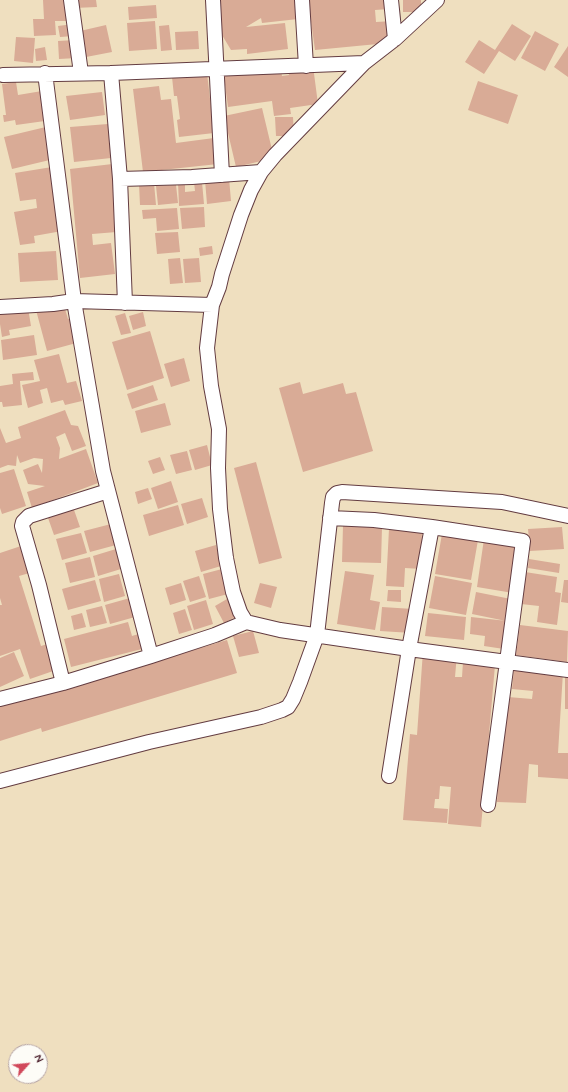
<!DOCTYPE html>
<style>
body{margin:0}
#map{position:relative;width:568px;height:1092px;overflow:hidden;background:#efdfbf;font-family:Mynerve,sans-serif}
canvas{display:block}
.north{position:absolute;left:8px;top:1044px;width:40px;height:40px;box-sizing:border-box;background:#fdfcf7;border:1px solid #b5a4a5;border-radius:50%;rotate:63deg;font-size:11px;font-weight:700;line-height:16px;text-align:center;color:#4a1f2b}
.north::after{content:'';display:block;margin:auto;width:14px;height:18px;background:#d1495b;clip-path:polygon(50% 0,100% 100%,50% 72%,0 100%)}
</style>
<div id="map">
<canvas width="568" height="1092"></canvas>
<div class="north">N</div>
</div>
<script>
const ctx = document.querySelector('canvas').getContext('2d');
ctx.lineJoin = 'round';
function paint(path, color) { ctx.fillStyle = color; ctx.fill(path, 'evenodd'); }
const toPath = rows => new Path2D(rows.map(r => 'M' + r).join(''));
function stroke(path, color, width, dash) { ctx.strokeStyle = color; ctx.lineWidth = width; ctx.lineCap = dash ? 'butt' : 'round'; ctx.setLineDash(dash || []); ctx.stroke(path); }
const building = toPath([
 [43,0,67,0,67,21,55,21,56,35,34,36,33,19,44,19],
 [74,0,96,0,97,7,74,8],
 [218,0,296,0,298,19,262,23,261,18,246,27,285,23,288,49,247,54,247,49,231,50,222,35],
 [308,0,388,0,389,9,375,10,376,22,393,21,388,43,315,50],
 [403,0,421,0,421,12,403,12],
 [156,5,157,18,129,20,128,7],
 [155,21,157,49,129,51,127,23],
 [73,24,74,36,60,37,58,26],
 [512,24,531,36,515,61,499,51,484,74,465,62,479,40,495,50],
 [106,25,112,52,86,57,80,31],
 [169,25,172,50,161,51,159,26],
 [198,31,199,49,176,50,175,32],
 [535,31,559,44,545,71,521,58],
 [16,37,35,38,33,63,14,61],
 [76,40,77,58,59,59,58,41],
 [568,46,568,77,554,67],
 [45,47,47,60,36,61,35,49],
 [280,63,282,76,289,75,288,69,313,66,318,104,290,108,291,114,274,116,272,101,228,107,223,70],
 [207,73,214,133,179,137,177,120,180,119,177,96,174,96,172,77],
 [478,81,518,95,508,124,468,110],
 [16,82,18,95,48,90,52,120,16,125,15,120,4,122,3,115,6,115,2,84],
 [159,86,161,100,171,99,176,143,214,138,218,164,143,172,133,89],
 [102,92,105,115,70,120,66,96],
 [262,108,274,158,236,167,224,116],
 [275,117,293,117,294,136,276,136],
 [108,124,111,158,74,162,70,127],
 [50,126,58,158,12,169,4,137],
 [121,163,129,231,92,234,93,245,111,243,115,274,80,278,70,169],
 [52,167,62,231,34,236,35,243,20,245,14,212,37,208,36,199,20,201,15,173],
 [229,178,231,201,207,204,205,180],
 [178,182,185,182,185,192,195,191,194,182,202,182,204,204,179,206],
 [154,183,156,205,140,205,139,184],
 [176,185,178,203,158,205,156,186],
 [204,207,205,227,182,229,180,208],
 [177,208,179,229,157,231,156,218,143,219,142,210],
 [178,232,180,252,157,254,155,233],
 [212,246,213,254,200,256,199,248],
 [56,251,58,280,20,282,18,253],
 [180,258,183,283,170,284,168,259],
 [199,258,201,282,185,283,183,259],
 [63,302,68,319,73,317,80,342,47,351,36,310],
 [28,308,31,326,9,330,10,335,2,337,0,324,0,312],
 [143,312,146,326,133,330,129,316],
 [125,313,131,333,121,335,115,316],
 [150,331,164,378,127,390,112,342],
 [34,335,37,355,3,360,1,340],
 [59,354,67,383,76,381,82,401,65,405,63,400,51,403,47,388,40,390,43,403,28,408,22,385,40,381,34,360],
 [184,358,190,381,171,387,164,364],
 [33,372,34,380,20,381,22,405,3,407,2,402,0,402,0,386,13,384,12,374],
 [300,382,303,394,343,383,346,394,356,392,373,451,303,472,279,388],
 [153,385,158,400,132,409,127,394],
 [165,403,171,425,141,433,135,411],
 [65,410,71,425,78,426,86,446,72,451,65,433,56,437,60,448,59,459,86,449,98,483,32,508,27,492,45,486,28,484,23,470,38,464,42,473,43,459,34,458,20,463,17,455,16,466,8,465,0,468,0,428,6,443,21,438,18,427],
 [207,445,212,465,195,470,189,450],
 [187,451,192,470,176,474,170,455],
 [160,457,165,470,153,474,148,461],
 [256,462,282,558,259,564,234,468],
 [14,469,26,506,2,514,0,508,0,473],
 [171,481,178,502,158,509,151,488],
 [148,488,152,499,138,504,135,492],
 [202,498,208,517,187,524,181,504],
 [178,505,184,525,149,536,143,515],
 [73,507,80,527,54,535,47,515],
 [111,524,116,545,90,552,84,531],
 [343,526,382,527,381,563,342,562],
 [562,527,564,549,530,551,528,529],
 [389,529,422,531,421,569,405,568,404,587,386,586],
 [81,533,87,553,62,560,56,539],
 [442,534,478,540,471,580,435,574],
 [484,539,520,544,513,593,477,587],
 [24,545,33,572,19,576,41,646,51,643,59,669,30,679,20,649,0,656,0,605,2,605,0,598,0,553],
 [216,545,221,566,201,572,195,551],
 [116,549,121,569,98,576,93,556],
 [90,557,95,577,70,583,65,563],
 [529,559,560,564,559,573,528,568],
 [222,569,228,594,209,599,203,574],
 [345,571,374,575,370,600,380,602,375,630,337,624],
 [525,572,557,577,555,592,561,593,557,625,537,622,539,606,521,604],
 [119,574,125,596,104,602,99,579],
 [199,576,206,597,190,602,183,581],
 [435,576,472,583,466,615,429,608],
 [95,580,101,601,68,610,62,589],
 [564,580,568,580,568,603,561,602],
 [181,583,186,600,170,605,165,588],
 [260,583,277,587,271,608,254,603],
 [388,590,401,590,401,602,387,601],
 [476,592,511,599,506,621,472,614],
 [130,598,135,617,110,624,105,605],
 [227,599,237,616,224,623,215,606],
 [206,600,213,624,194,630,187,606],
 [102,606,107,623,90,627,86,610],
 [382,607,413,609,412,633,380,631],
 [185,609,192,630,179,634,173,613],
 [82,613,86,627,74,630,71,616],
 [428,613,466,617,464,640,425,636],
 [471,617,507,621,504,649,484,646,485,636,470,634],
 [128,622,132,636,142,633,146,648,71,667,64,639],
 [520,625,568,631,567,662,516,655],
 [253,631,259,653,239,657,233,636],
 [227,640,237,673,42,732,41,728,0,741,0,704,136,667],
 [423,651,457,654,455,677,462,677,463,662,495,665,481,827,448,824,451,787,440,786,439,799,435,799,434,808,448,809,447,823,403,820,410,734,417,735],
 [14,652,24,676,0,687,0,658],
 [514,669,563,672,558,753,568,753,568,779,538,777,538,765,529,764,526,803,497,802,501,744,508,697,532,699,533,691,512,689],
 [565,677,568,677,568,709,565,709]
]);
const minor = toPath([
 [71,0,81,73],
 [213,0,222,175],
 [302,0,306,66],
 [391,0,395,39],
 [437,0,395,39,364,63,275,155,261,172,251,190,241,215,222,274,219,287,212,305,207,348,211,386,219,429,218,468,220,509,226,558,233,592,240,612,246,622,280,630,409,649,568,670],
 [45,73,74,301,103,471,151,656],
 [111,73,120,179,125,303],
 [3,75,111,73,364,63],
 [120,179,192,177,261,172],
 [0,307,53,304,74,301,212,305],
 [330,518,374,520,432,527,523,541,488,805],
 [63,683,39,585,22,526,23,522,29,516,108,491],
 [0,699,63,683,151,656,215,635,246,622],
 [389,776,409,649,432,527],
 [0,781,149,742,261,717,282,710,288,707,293,699,300,682,317,635,332,503,333,497,337,493,342,492,502,502,568,516]
]);
paint(building, '#d9ab96');
stroke(minor, '#633c41', 16);
stroke(minor, '#fff', 14);
</script>
